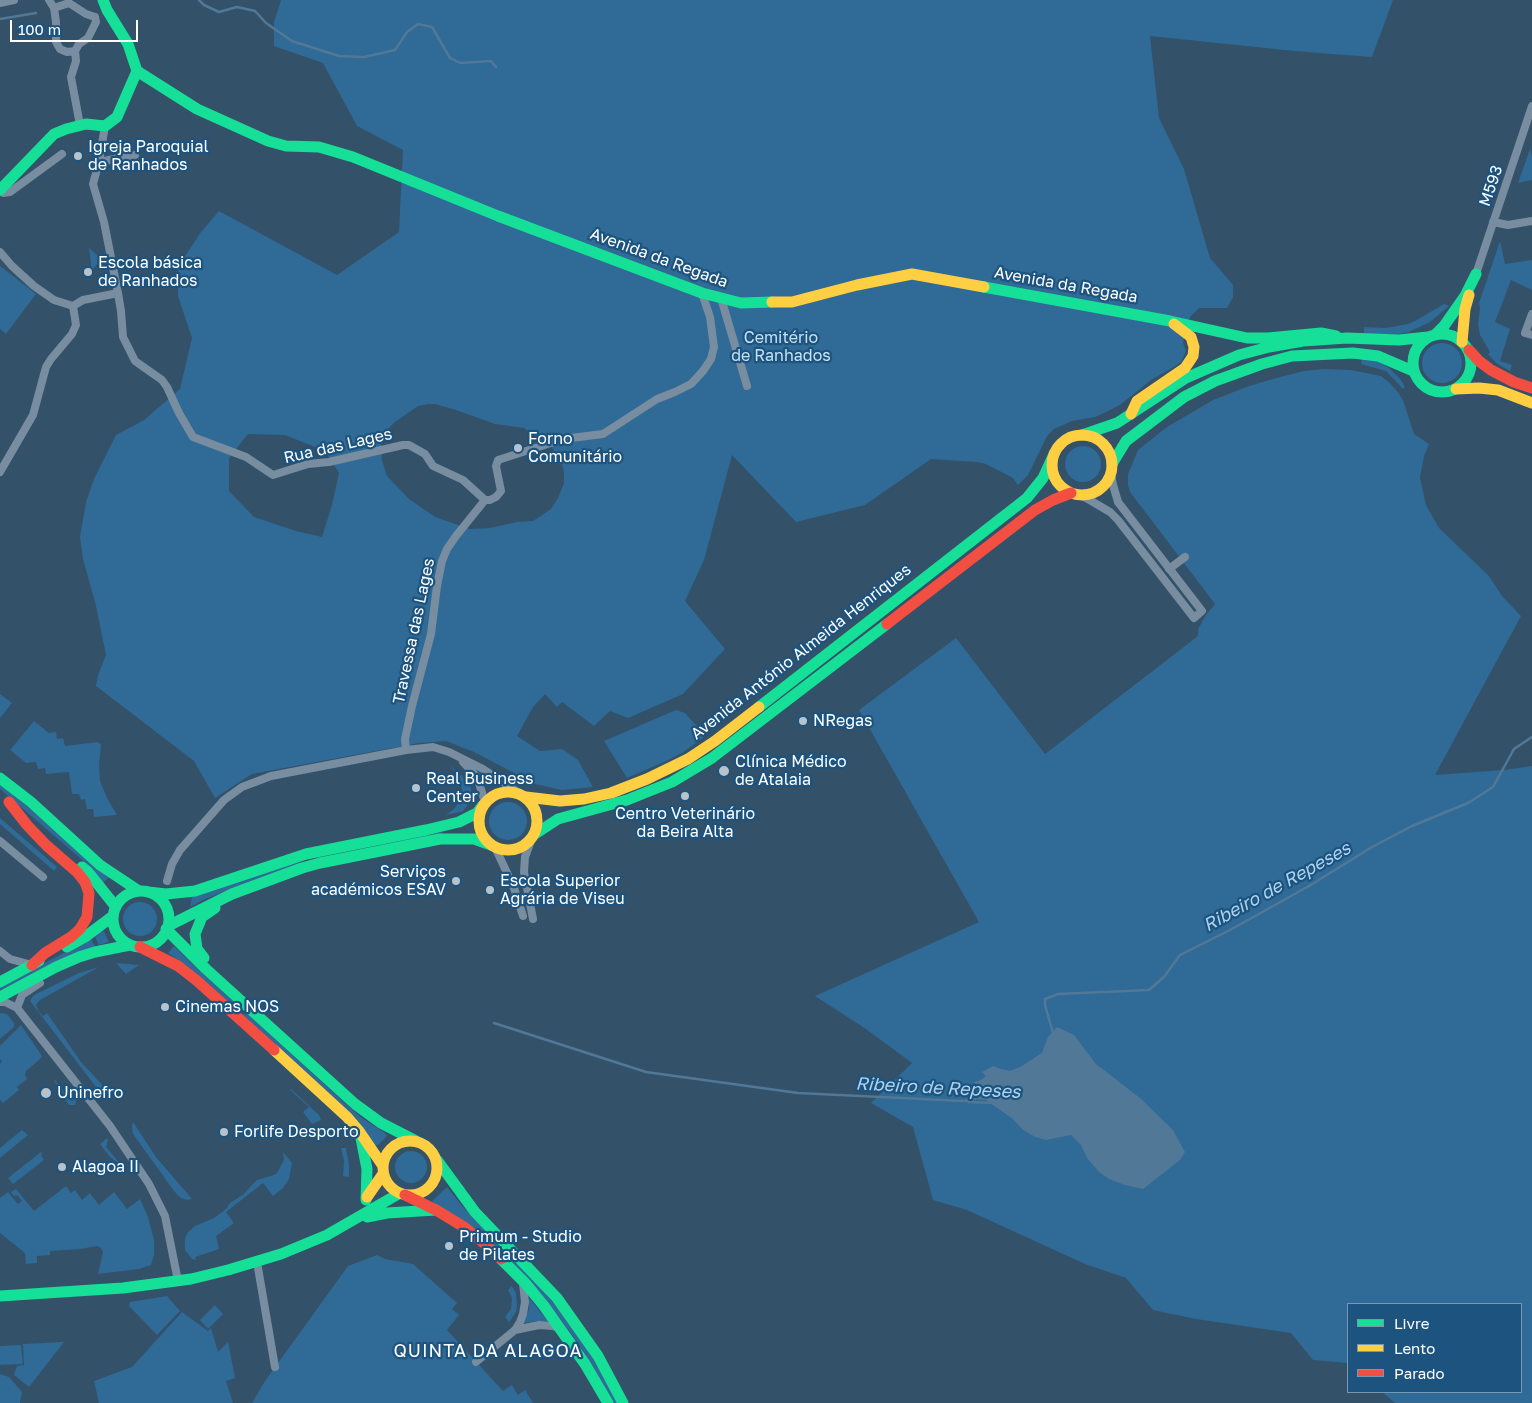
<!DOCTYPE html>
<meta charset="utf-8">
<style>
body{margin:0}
#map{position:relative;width:1532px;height:1403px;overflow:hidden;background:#335169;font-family:"Golos Text",sans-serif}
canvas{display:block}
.legend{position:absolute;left:1347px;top:1303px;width:175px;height:90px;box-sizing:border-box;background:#1d547f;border:1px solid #7798b2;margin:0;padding:6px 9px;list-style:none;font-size:15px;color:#fff}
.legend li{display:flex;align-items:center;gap:10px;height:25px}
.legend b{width:25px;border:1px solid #7798b2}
.scale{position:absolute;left:10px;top:20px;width:128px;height:22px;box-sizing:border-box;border:2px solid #fff;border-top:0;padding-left:6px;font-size:15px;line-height:18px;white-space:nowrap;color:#fff;-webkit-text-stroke:4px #1d547f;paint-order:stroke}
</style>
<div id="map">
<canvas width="1532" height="1403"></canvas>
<ul class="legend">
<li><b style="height:6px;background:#16e098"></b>Livre</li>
<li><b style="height:6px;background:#ffcf43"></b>Lento</li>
<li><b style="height:6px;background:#f24e42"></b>Parado</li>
</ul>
<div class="scale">100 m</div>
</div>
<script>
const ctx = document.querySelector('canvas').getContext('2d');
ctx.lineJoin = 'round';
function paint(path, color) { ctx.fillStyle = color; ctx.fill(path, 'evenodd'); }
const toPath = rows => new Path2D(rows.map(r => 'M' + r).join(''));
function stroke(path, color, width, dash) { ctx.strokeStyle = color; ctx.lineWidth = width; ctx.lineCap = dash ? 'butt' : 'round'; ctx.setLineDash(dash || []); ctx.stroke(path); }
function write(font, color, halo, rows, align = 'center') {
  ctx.font = font + ' "Golos Text",sans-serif'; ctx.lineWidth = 4.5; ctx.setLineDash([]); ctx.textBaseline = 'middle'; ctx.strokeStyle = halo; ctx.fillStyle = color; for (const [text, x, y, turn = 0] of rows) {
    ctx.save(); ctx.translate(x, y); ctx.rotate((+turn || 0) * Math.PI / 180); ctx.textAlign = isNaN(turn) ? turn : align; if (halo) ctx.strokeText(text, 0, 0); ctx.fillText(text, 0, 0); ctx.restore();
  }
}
const green = toPath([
 [281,0,1393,0,1372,57,1294,51,1150,36,1159,118,1184,169,1210,258,1233,285,1233,297,1227,308,1199,308,1190,317,1183,343,1186,351,1181,362,1177,365,1151,380,1120,405,1106,412,1095,417,1072,421,1054,429,1047,436,1028,475,1018,485,1013,478,986,464,977,462,931,459,865,505,796,522,732,455,704,560,685,601,725,649,683,694,628,718,610,711,594,726,562,702,557,707,545,694,533,707,517,736,540,751,562,749,578,760,593,787,562,790,535,784,474,752,446,741,419,743,252,774,215,798,194,761,96,686,98,675,106,655,96,606,83,559,80,537,86,502,94,479,116,435,144,420,180,389,192,338,178,296,178,267,201,232,219,211,337,275,399,232,403,150,357,126,323,63,274,46,274,22],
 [428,404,435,404,456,410,495,424,524,428,537,438,551,446,561,460,564,472,564,483,558,498,551,509,533,521,517,522,490,528,470,529,435,517,409,499,387,476,382,460,381,445,383,437,388,429,395,422,418,406],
 [248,434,285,435,325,451,339,473,332,505,322,537,296,531,254,517,229,491,229,458],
 [1530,149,1532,157,1532,180,1518,183],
 [1500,241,1505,264,1532,260,1532,290,1511,280,1495,322,1510,329,1500,361,1512,365,1510,371,1496,363,1488,354,1490,352,1480,335,1478,325,1480,308,1479,303],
 [89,248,97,255,98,262,92,271],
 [0,266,36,294,6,334,0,329],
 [1444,304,1449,306,1430,322,1409,332,1399,334,1364,334,1364,327,1386,328,1408,324,1415,321],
 '1422 363a20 20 0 1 1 40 0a20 20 0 1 1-40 0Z',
 [1362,358,1376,361,1388,367,1401,380,1405,387,1403,389,1386,371,1361,364],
 [1323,369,1351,370,1381,376,1389,382,1397,391,1403,400,1414,434,1429,444,1424,456,1420,478,1426,505,1439,528,1489,576,1502,596,1521,616,1435,775,1504,770,1532,766,1532,1403,1395,1403,1382,1392,1521,1392,1521,1304,1348,1304,1348,1363,1313,1360,1291,1333,1196,1319,1153,1310,1126,1278,1085,1264,967,1210,933,1200,913,1127,871,1103,912,1063,866,1029,815,996,979,922,859,710,956,638,1045,754,1198,636,1198,629,1206,615,1215,604,1130,492,1128,485,1128,474,1138,450,1167,427,1213,400,1249,386,1280,377,1304,371],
 '1065 464a18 18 0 1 1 36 0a18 18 0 1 1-36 0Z',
 [0,694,12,703,0,718],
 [676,710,685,713,705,735,704,737,682,753,666,761,627,778,604,741],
 [34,721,49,733,56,732,57,739,63,738,65,746,98,742,101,745,99,764,100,781,107,798,117,815,94,817,93,809,87,809,85,799,81,800,79,794,72,794,69,772,46,774,45,768,38,769,36,762,26,763,10,750],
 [450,765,468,782,471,788,471,797,467,806,463,811,446,815,455,808,460,800,462,790,460,778],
 [0,784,16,797,109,877,102,884,88,865,0,789],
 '489 821a19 19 0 1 1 38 0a19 19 0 1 1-38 0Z',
 [0,818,57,867,54,871,0,824],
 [442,832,443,835,232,889,205,899,190,907,192,897,275,868],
 '123 919a17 17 0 1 1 34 0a17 17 0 1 1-34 0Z',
 [102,931,104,932,109,942,99,945,95,937],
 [91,939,95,946,0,990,0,986],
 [173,947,175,947,192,964,242,1009,239,1013,178,960,168,953],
 [116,963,139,965,126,974],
 [99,967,40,1000,36,1005,38,1011,43,1016,47,1013,81,1062,106,1089,103,1090,96,1087,30,1001,32,997,36,994,79,973],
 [246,1012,347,1105,362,1118,385,1133,387,1136,378,1145,375,1145,242,1016],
 [0,1013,7,1014,14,1023,14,1027,0,1039],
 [21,1025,42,1056,40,1059,26,1071,25,1075,27,1079,17,1087,19,1090,3,1103,0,1099,0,1064,2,1061,0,1059,0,1046],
 [53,1078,72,1101,75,1098,76,1102,75,1105,69,1105,60,1092],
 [291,1089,319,1115,321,1120,312,1124,303,1112,309,1107,290,1090],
 [133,1122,156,1157,192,1199,187,1200,181,1198,174,1191,133,1134,132,1126],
 [325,1127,328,1135,318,1139,315,1131],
 [22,1130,28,1135,0,1158,0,1148],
 [107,1138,108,1140,106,1147,122,1166,110,1157,100,1144],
 [341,1148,346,1148,349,1165,349,1177,343,1176,344,1161],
 '395 1167a16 16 0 1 1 32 0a16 16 0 1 1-32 0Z',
 [41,1152,42,1154,41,1155,44,1160,13,1184,8,1178],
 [283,1152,292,1163,289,1179,283,1188,273,1196,263,1183,226,1212,234,1223,216,1236,219,1249,195,1257,196,1260,192,1259,185,1250,185,1238,188,1232,195,1226,214,1218,226,1209,230,1203,244,1194,250,1187,257,1180,274,1175,277,1173,284,1160],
 [66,1186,71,1193,75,1190,82,1200,90,1193,99,1205,114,1192,127,1209,140,1199,148,1217,154,1240,154,1255,151,1265,139,1269,98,1274,103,1252,101,1248,97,1246,80,1249,50,1251,50,1255,37,1256,37,1263,26,1264,25,1253,0,1233,0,1198,8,1192,18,1204,22,1201,17,1195,14,1196,11,1192,16,1189,34,1211],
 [447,1187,463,1207,532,1277,561,1312,585,1346,602,1374,618,1403,613,1403,582,1349,558,1316,432,1201],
 [377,1255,385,1259,413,1264,457,1303,452,1309,459,1315,447,1330,503,1391,512,1385,518,1395,525,1390,533,1403,252,1403,265,1381,348,1266],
 [512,1286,516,1293,517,1305,516,1312,509,1322,505,1317,511,1309,512,1298,508,1290],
 [167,1296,180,1311,157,1335,129,1306,130,1302],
 [529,1298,548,1321,536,1321,523,1323,529,1309],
 [215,1305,223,1314,208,1329,200,1320],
 [182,1312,208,1331,211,1328,218,1352,228,1342,235,1378,226,1381,233,1403,99,1403,94,1381,132,1367],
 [64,1342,29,1387,14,1375,17,1366,24,1365,23,1344],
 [21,1345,23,1364,0,1365,0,1346],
 [0,1374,9,1377,22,1392,20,1403,0,1403]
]);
const water = toPath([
 [1057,1027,1074,1035,1096,1064,1140,1098,1173,1130,1185,1152,1180,1160,1143,1189,1125,1185,1109,1179,1099,1172,1087,1158,1081,1145,1071,1135,1046,1140,1035,1137,1022,1129,1013,1119,986,1100,976,1099,970,1103,962,1101,975,1094,979,1091,974,1082,981,1080,986,1076,982,1072,993,1066,1001,1069,1010,1071,1020,1067,1042,1053,1048,1037]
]);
const stream = toPath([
 [199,0,204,5,219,12,237,7,255,11,266,23,292,41,339,56,364,57,395,50,407,32,418,24,432,27,450,58,460,63,491,61,496,67],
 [0,19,36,13],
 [494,1023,646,1072,798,1093,963,1101],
 [1053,1033,1045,1005,1045,999,1058,994,1149,990,1164,977,1180,955,1230,930,1309,886,1372,847,1412,826,1468,803,1493,787,1514,749,1532,737],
 [969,1102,993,1103]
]);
const street = toPath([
 [49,0,54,8,56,22,56,42,60,49,67,52,75,51],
 [0,3,14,0],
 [54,8,69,3,86,14,95,17],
 [75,51,76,61,71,77,80,125],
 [75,51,79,44,88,38,96,22,95,17],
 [99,162,135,155],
 [0,191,3,193,10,192,62,154],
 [1493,222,1508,225,1532,221],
 [0,252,12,266,34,286,54,300,73,306,83,300,118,293,104,222,93,184,99,162,105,126],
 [1476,274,1532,106],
 [118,293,121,311,123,337,135,361,162,380,167,387,179,413,193,437,246,457,273,475,308,464,329,462,403,445,409,445,425,454,433,466,463,480,485,500,490,500,496,497,501,491,496,466,498,460,563,439,603,434,657,399,675,392,691,384,703,371,711,359,714,347,710,317,702,293],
 [721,298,747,386],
 [1532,314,1525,333,1532,335],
 [0,472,33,415,46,367,51,359,72,334,76,325,73,306],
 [1081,495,1110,512,1118,520,1194,618,1202,611,1118,502,1113,485,1111,474],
 [1169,569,1185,557],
 [406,750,405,739,412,706,431,634,437,586,442,561,447,549,456,536,485,500],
 [463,762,477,777,485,802],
 [532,838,525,857,524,872,533,919],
 [0,841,43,877],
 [495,847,514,888,523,916],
 [167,881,172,864,180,850,224,800,242,787,271,776,406,750,433,747,449,752,483,769,519,793],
 [0,951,10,959,32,965],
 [0,1002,5,1002,17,1008,110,1126,149,1184,165,1216,178,1281],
 [17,1008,22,995,40,983],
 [257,1262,275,1367],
 [515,1330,539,1325,553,1326,559,1328],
 [476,1362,515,1330,520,1322,523,1314,525,1302,523,1283]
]);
const fast = toPath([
 [137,71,197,109,268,141,286,146,319,147,353,157,498,216,702,293,741,303,772,302],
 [0,190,54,134,66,129,86,124,105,126,117,117,137,71,128,44,107,10,103,0],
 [984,287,1170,321,1247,338,1268,338,1321,333,1336,336],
 '1413 363a29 29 0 1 1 58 0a29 29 0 1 1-58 0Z',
 [1436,334,1444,326,1465,296,1476,274],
 [1082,435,1117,423,1186,378,1239,355,1269,347,1303,341,1347,338,1399,340,1428,337],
 [1112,464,1126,441,1184,397,1215,381,1262,364,1292,356,1353,353,1378,356,1413,371],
 [759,707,1027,498,1043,478,1054,454],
 [0,778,31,802,100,865,139,891],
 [535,834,558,819,627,800,672,782,712,758,887,624],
 [82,867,88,872,116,907],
 '113 919a28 28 0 1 1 56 0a28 28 0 1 1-56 0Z',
 [148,892,166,894,195,891,306,854,426,830,459,822,477,813,483,805],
 [168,926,232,894,302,868,320,863,440,839,474,839,491,845],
 [166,929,206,969,355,1104,381,1123,416,1141],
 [67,947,85,937,113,916],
 [204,958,197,949,195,934,202,917,215,908],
 [0,982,39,961],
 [0,997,56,967,79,957,95,952,130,945],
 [361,1138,367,1169,366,1200],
 [437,1160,475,1212,557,1298,598,1356,623,1403],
 [367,1217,387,1213,436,1210],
 [501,1259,526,1284,544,1306,585,1364,608,1403],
 [0,1296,123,1288,191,1279,228,1270,281,1254,327,1235,400,1193]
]);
const slow = toPath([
 [772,302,792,302,857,285,912,274,984,287],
 [1462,342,1465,309,1469,295],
 [1456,389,1479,388,1498,390,1532,403],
 [1131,414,1137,401,1185,368,1193,356,1194,347,1191,337,1174,324],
 '1052 465a30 30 0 1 1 60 0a30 30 0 1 1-60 0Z',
 '479 821a29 29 0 1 1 58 0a29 29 0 1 1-58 0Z',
 [526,797,560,801,584,799,611,793,647,779,688,759,715,741,759,707],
 [274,1050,347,1117,359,1131,383,1166],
 '383 1168a27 27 0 1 1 54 0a27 27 0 1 1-54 0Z',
 [367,1197,383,1174]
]);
const jam = toPath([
 [1469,350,1479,361,1491,370,1514,382,1532,388],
 [887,624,1035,510,1053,500,1071,493],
 [9,802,27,825,46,845,77,872,85,882,89,893,87,917,80,929,71,937,45,953,32,965],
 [140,947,178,966,196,980,274,1050],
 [405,1195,436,1210,464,1227,485,1244,501,1259]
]);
const markers = [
 [78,156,5,"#b8c2ca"],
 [88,272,5,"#b8c2ca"],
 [518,448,5,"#b8c2ca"],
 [803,721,5,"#b8c2ca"],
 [724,771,6,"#b8c2ca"],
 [416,788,5,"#b8c2ca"],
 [685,796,5,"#b8c2ca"],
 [456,881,5,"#b8c2ca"],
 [490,890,5,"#b8c2ca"],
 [165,1007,5,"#b8c2ca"],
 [46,1093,6,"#b8c2ca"],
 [224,1132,5,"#b8c2ca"],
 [62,1167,5,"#b8c2ca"],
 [449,1246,5,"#b8c2ca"]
];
const poiNames = [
 ["Igreja Paroquial",88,147],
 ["de Ranhados",88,165],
 ["Escola básica",98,263],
 ["de Ranhados",98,281],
 ["Forno",528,439],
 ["Comunitário",528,457],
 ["NRegas",813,721],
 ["Clínica Médico",735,762],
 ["de Atalaia",735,780],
 ["Real Business",426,779],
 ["Center",426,797],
 ["Centro Veterinário",685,814,"center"],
 ["da Beira Alta",685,832,"center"],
 ["Serviços",446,872,"right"],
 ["académicos ESAV",446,890,"right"],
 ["Escola Superior",500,881],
 ["Agrária de Viseu",500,899],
 ["Cinemas NOS",175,1007],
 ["Uninefro",57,1093],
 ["Forlife Desporto",234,1132],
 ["Alagoa II",72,1167],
 ["Primum - Studio",459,1237],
 ["de Pilates",459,1255]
];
const streetNames = [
 ["M593",1491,186,-71],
 ["Avenida da Regada",659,258,20],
 ["Avenida da Regada",1066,285,10],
 ["Rua das Lages",338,446,-13],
 ["Travessa das Lages",414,631,-78],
 ["Avenida António Almeida Henriques",801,652,-38]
];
const parkNames = [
 ["Cemitério",781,338],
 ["de Ranhados",781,356]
];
const waterNames = [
 ["Ribeiro de Repeses",1277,887,-29],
 ["Ribeiro de Repeses",938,1088,3]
];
const neighbourhoodNames = [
 ["QUINTA DA ALAGOA",488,1351]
];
paint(green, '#306a96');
paint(water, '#517897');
stroke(stream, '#517897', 2.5);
stroke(street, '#788d9f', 8);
stroke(fast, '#16e098', 11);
stroke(slow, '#ffcf43', 11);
stroke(jam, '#f24e42', 11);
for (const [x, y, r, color] of markers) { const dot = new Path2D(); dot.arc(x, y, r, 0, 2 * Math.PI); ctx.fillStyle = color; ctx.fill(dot); stroke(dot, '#1d547f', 2); }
write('16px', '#fff', '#1d547f', poiNames, 'left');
write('16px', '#fff', '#1d547f', streetNames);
write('16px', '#c4e1f6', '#1d547f', parkNames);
write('italic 18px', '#acd3f0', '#1d547f', waterNames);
ctx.letterSpacing = '1px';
write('18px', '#fff', '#1d547f', neighbourhoodNames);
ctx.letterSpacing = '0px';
</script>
